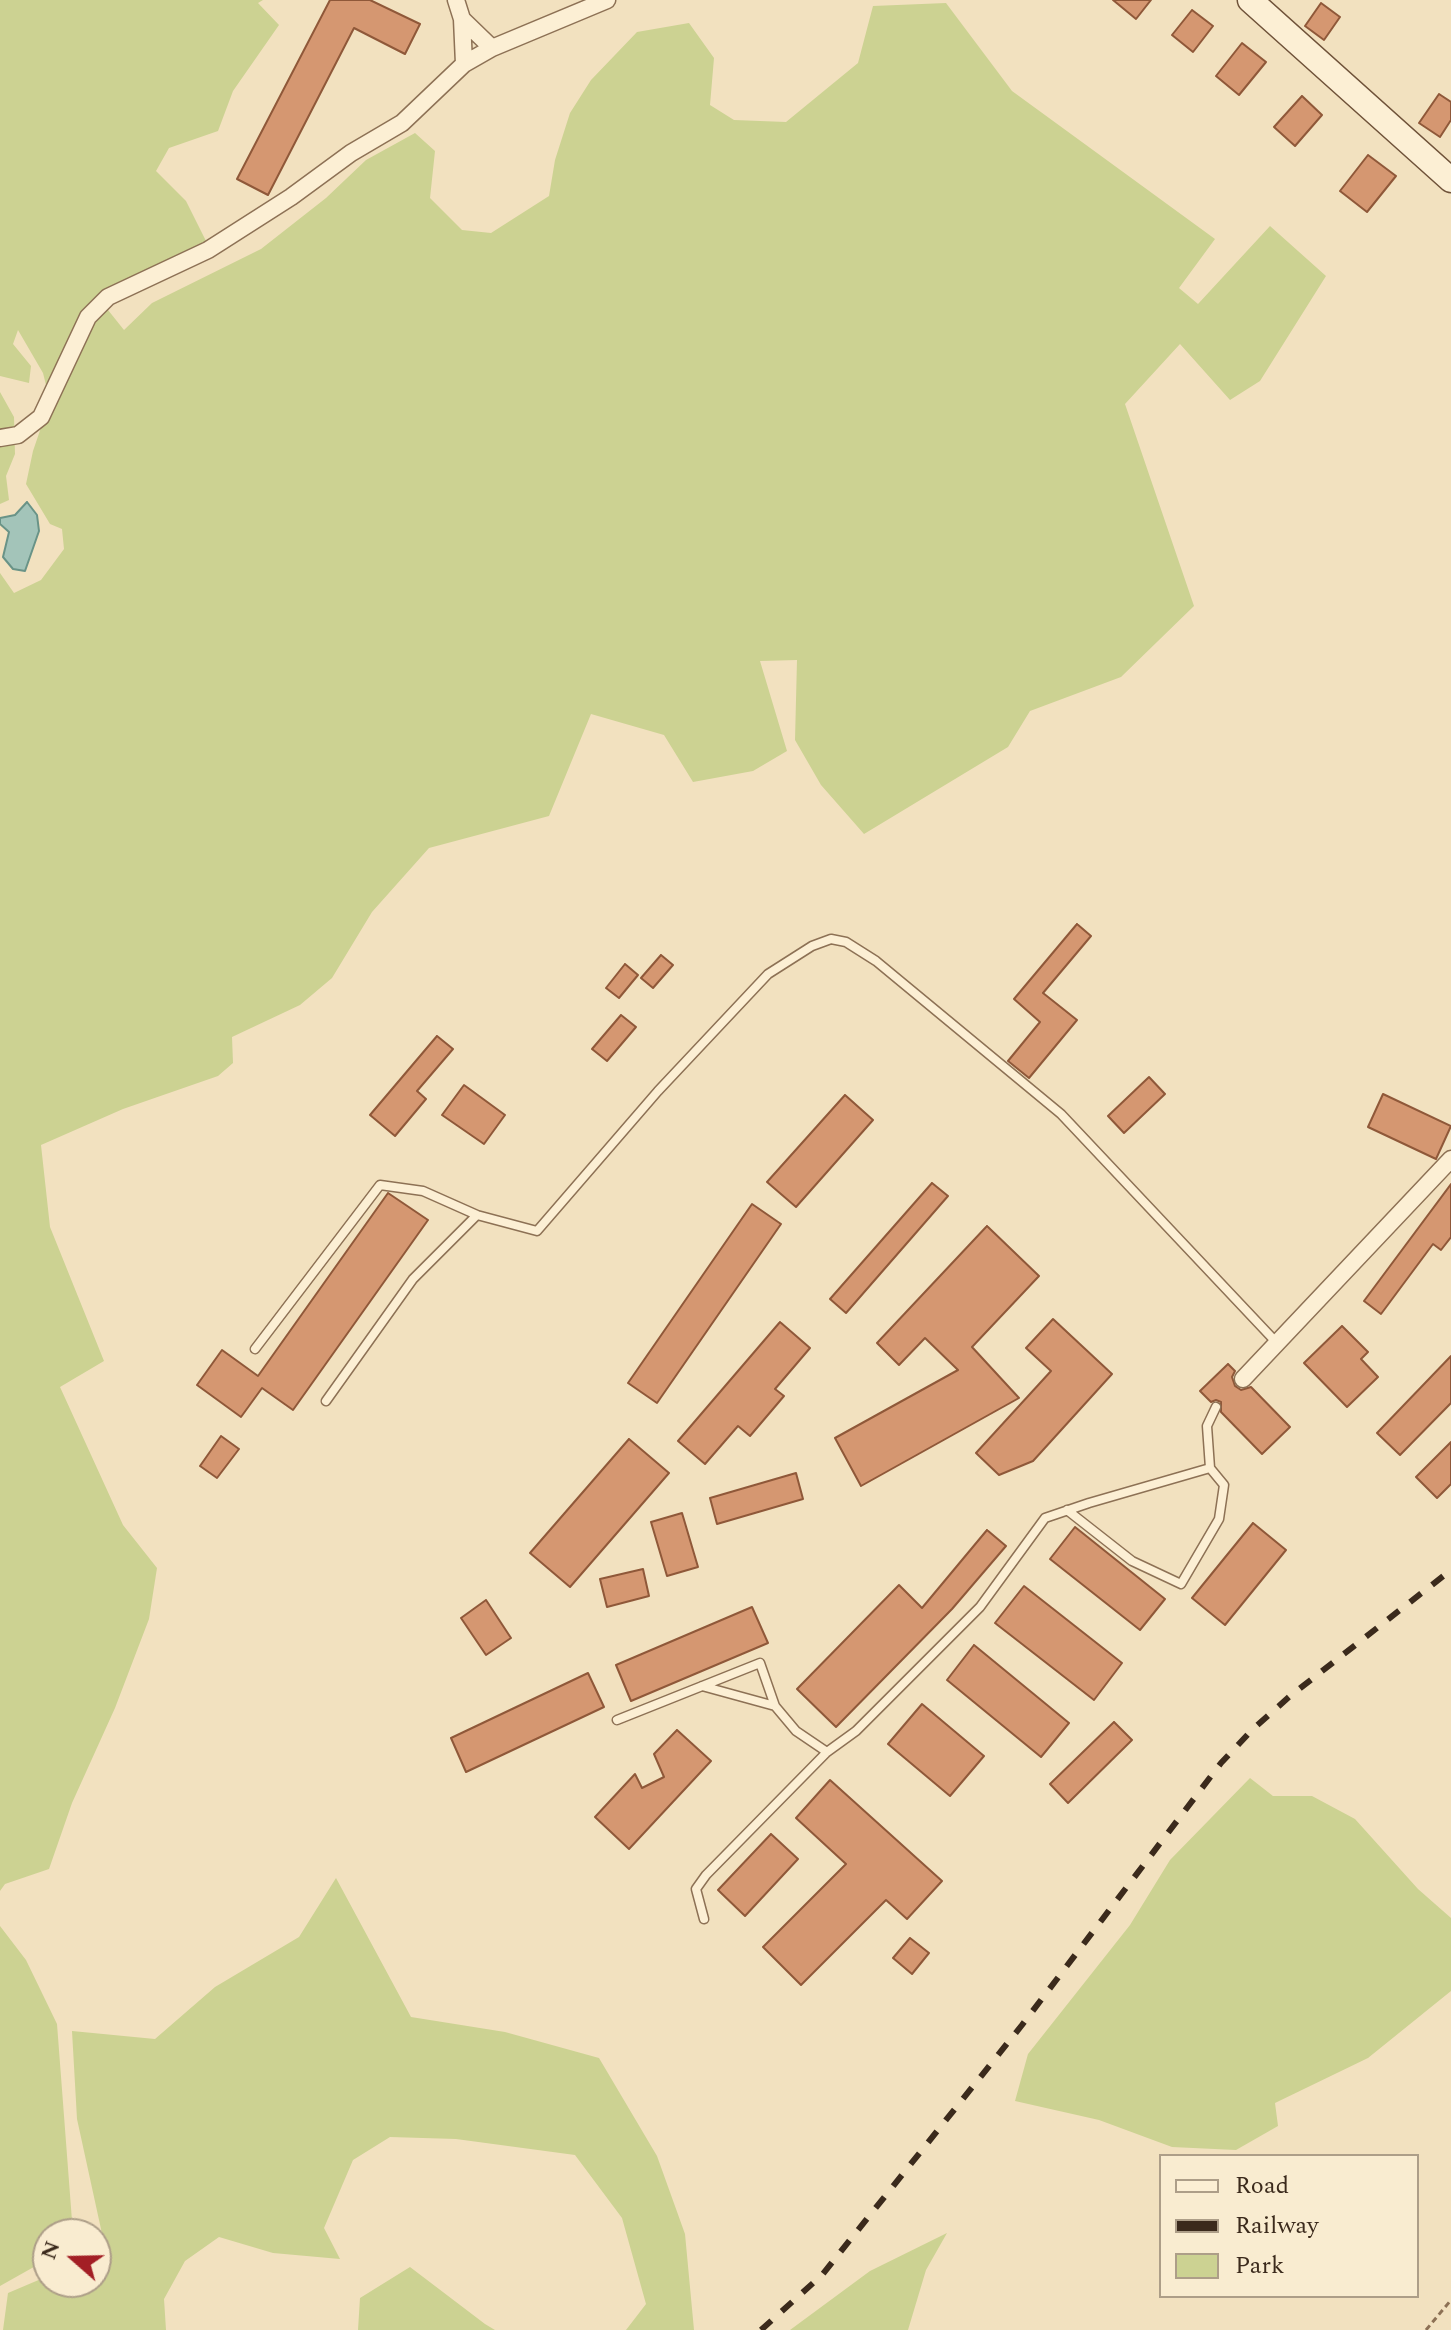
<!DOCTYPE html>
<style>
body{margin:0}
#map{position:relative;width:1451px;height:2330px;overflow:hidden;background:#f2e1bf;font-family:Spectral,serif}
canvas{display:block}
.legend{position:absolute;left:1159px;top:2154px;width:260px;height:144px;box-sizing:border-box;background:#f9ecd0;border:2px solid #ad9e88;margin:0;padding:10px 14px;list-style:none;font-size:24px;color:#3b2a1c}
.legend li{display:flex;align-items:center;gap:16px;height:40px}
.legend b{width:40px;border:2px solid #ad9e88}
.north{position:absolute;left:32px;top:2218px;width:80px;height:80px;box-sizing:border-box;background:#f9ecd0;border:2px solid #ad9e88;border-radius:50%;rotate:290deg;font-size:22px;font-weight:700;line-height:32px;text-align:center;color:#3b2a1c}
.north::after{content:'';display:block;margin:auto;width:28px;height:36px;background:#a31f25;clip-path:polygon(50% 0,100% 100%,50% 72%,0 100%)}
</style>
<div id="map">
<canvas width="1451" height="2330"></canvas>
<ul class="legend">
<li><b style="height:10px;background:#fcefd4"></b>Road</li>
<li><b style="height:10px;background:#3b2a1c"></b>Railway</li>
<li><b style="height:22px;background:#ccd292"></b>Park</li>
</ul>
<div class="north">N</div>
</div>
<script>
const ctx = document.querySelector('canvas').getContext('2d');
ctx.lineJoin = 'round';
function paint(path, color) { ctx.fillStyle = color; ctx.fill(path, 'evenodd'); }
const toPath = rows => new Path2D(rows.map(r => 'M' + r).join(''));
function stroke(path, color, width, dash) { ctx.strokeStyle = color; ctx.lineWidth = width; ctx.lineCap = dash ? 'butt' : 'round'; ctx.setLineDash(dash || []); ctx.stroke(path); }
const green = toPath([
 [0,0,263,0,258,3,279,25,233,91,218,131,169,148,156,171,186,201,206,241,131,279,108,310,124,330,152,303,261,249,326,198,366,160,415,133,435,151,430,198,462,230,491,233,549,196,555,160,570,113,591,80,637,32,689,23,714,58,710,105,734,120,786,122,858,63,873,6,946,3,1012,91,1215,239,1179,288,1198,304,1270,226,1326,276,1260,381,1230,400,1180,344,1125,404,1194,606,1121,677,1030,711,1008,747,864,834,821,785,795,740,797,660,760,661,787,751,753,771,693,782,664,735,591,714,549,816,429,848,372,912,332,978,300,1005,232,1037,233,1063,218,1076,123,1109,41,1145,50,1227,104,1361,60,1387,123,1525,157,1568,149,1619,115,1708,72,1803,49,1869,5,1884,0,1891,0,573,14,593,41,580,64,549,62,529,50,524,26,484,33,451,50,401,43,373,18,330,13,344,31,366,29,383,0,376],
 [0,392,14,417,15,454,6,476,9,500,0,504],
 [1250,1778,1273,1796,1312,1796,1355,1819,1418,1889,1451,1918,1451,1991,1368,2058,1275,2103,1278,2126,1236,2150,1172,2147,1099,2120,1015,2101,1028,2054,1130,1925,1170,1860],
 [336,1878,411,2017,505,2032,599,2058,657,2156,685,2234,694,2330,626,2330,646,2304,622,2218,575,2155,456,2139,390,2137,353,2160,324,2228,340,2259,273,2253,219,2237,185,2261,164,2299,166,2330,3,2330,8,2293,48,2276,48,2282,96,2282,96,2257,106,2252,77,2119,72,2031,155,2039,215,1987,299,1937],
 [0,1926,26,1960,57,2024,73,2234,48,2234,48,2259,0,2286],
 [947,2233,926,2270,908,2330,790,2330,870,2271],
 [410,2267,485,2324,495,2330,358,2330,360,2298]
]);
const water = toPath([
 [27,502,37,515,39,531,25,571,13,569,3,557,9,532,0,524,0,518,15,515,27,502]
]);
const building = toPath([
 [330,0,370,0,420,24,405,54,354,28,268,195,237,179,330,0],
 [1113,0,1151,0,1136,19,1113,0],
 [1321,3,1340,17,1324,40,1305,26,1321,3],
 [1192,10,1213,26,1193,52,1172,35,1192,10],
 [1242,43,1266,62,1239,95,1216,76,1242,43],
 [1439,94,1451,102,1451,120,1440,137,1419,123,1439,94],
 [1302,96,1322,115,1295,146,1274,127,1302,96],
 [1368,155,1396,176,1367,212,1340,191,1368,155],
 [1077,924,1091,936,1043,993,1077,1020,1029,1078,1008,1061,1040,1022,1014,999,1077,924],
 [661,955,673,965,653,988,641,978,661,955],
 [625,964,638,975,619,998,606,988,625,964],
 [621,1015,636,1027,607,1061,592,1049,621,1015],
 [437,1036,453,1049,417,1091,426,1099,395,1136,370,1115,437,1036],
 [1149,1077,1165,1094,1124,1133,1108,1116,1149,1077],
 [464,1085,505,1115,484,1144,442,1115,464,1085],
 [1383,1094,1451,1126,1436,1159,1368,1127,1383,1094],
 [845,1095,873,1120,796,1207,767,1182,845,1095],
 [932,1183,948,1196,846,1313,830,1299,932,1183],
 [1451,1184,1451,1237,1441,1250,1433,1244,1381,1314,1364,1301,1451,1184],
 [388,1193,428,1220,293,1410,262,1388,241,1417,197,1385,222,1350,258,1376,388,1193],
 [752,1204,781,1224,657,1403,628,1383,752,1204],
 [987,1226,1039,1276,972,1347,1019,1398,861,1486,835,1438,958,1370,925,1338,899,1365,877,1343,987,1226],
 [1053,1319,1112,1374,1033,1461,999,1475,976,1453,1051,1371,1026,1348,1053,1319],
 [780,1322,810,1348,775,1389,784,1396,750,1436,738,1426,705,1464,678,1441,780,1322],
 [1342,1326,1368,1352,1361,1359,1378,1377,1347,1407,1304,1363,1342,1326],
 [1451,1356,1451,1403,1400,1455,1377,1433,1451,1356],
 [1228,1364,1235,1371,1232,1377,1235,1386,1241,1390,1251,1387,1290,1427,1262,1454,1221,1412,1221,1402,1216,1400,1211,1402,1200,1391,1228,1364],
 [221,1436,239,1449,217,1478,200,1466,221,1436],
 [629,1439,669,1473,570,1587,530,1553,629,1439],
 [1451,1442,1451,1484,1437,1498,1416,1477,1451,1442],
 [796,1473,803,1499,717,1524,710,1498,796,1473],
 [682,1513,698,1567,667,1576,651,1522,682,1513],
 [1253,1523,1286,1550,1225,1625,1192,1598,1253,1523],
 [1075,1527,1165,1599,1140,1630,1050,1559,1075,1527],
 [987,1530,1006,1546,952,1609,836,1727,797,1689,899,1585,922,1608,987,1530],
 [643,1569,649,1596,607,1607,600,1579,643,1569],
 [1024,1586,1122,1663,1094,1700,995,1623,1024,1586],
 [486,1600,511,1638,486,1655,461,1618,486,1600],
 [752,1607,768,1643,631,1701,616,1665,752,1607],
 [974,1645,1069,1723,1041,1757,947,1680,974,1645],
 [588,1673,604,1707,466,1772,451,1738,588,1673],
 [922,1704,984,1756,950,1796,888,1744,922,1704],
 [1114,1722,1132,1740,1068,1803,1050,1784,1114,1722],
 [677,1730,711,1761,629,1849,595,1817,635,1774,642,1788,664,1777,654,1754,677,1730],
 [830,1780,942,1881,907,1919,886,1900,801,1985,763,1947,846,1864,796,1818,830,1780],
 [771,1834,798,1859,745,1916,718,1890,771,1834],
 [910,1938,929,1953,912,1974,893,1958,910,1938]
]);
const path = toPath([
 [1426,2330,1451,2300]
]);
const lane = toPath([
 [255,1349,380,1185,423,1191,477,1215],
 [326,1401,413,1279,477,1215,537,1231,658,1091,768,974,812,946,831,939,846,942,876,961,1061,1114,1276,1342],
 [1067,1510,1132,1561,1181,1584,1219,1519,1224,1485,1210,1468],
 [702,1686,775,1706],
 [617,1720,760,1663,775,1706,796,1731,827,1752],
 [704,1919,696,1889,706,1875,827,1752,856,1731,980,1607,1045,1518,1089,1503,1210,1468,1207,1426,1216,1407]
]);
const street = toPath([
 [456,0,462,19,464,64],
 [462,19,492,48],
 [0,438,18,435,41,417,88,317,108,297,208,250,291,197,351,153,402,123,464,64,492,48,607,0],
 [1243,1379,1451,1159]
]);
const secondary = toPath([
 [1250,0,1451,180]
]);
const rail = toPath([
 [761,2330,822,2275,1022,2025,1221,1763,1253,1729,1289,1697,1451,1570]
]);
paint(green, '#ccd292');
paint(water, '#a3c4b9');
stroke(water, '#699387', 2);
paint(building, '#d59771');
stroke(building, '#8f5839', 2);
stroke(lane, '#8d7155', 11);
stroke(street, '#8d7155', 19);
stroke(secondary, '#6f5239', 27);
stroke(path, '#8d7155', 3, [6, 4]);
stroke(lane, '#fcefd4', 8);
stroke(street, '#fcefd4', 16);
stroke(secondary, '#fcefd4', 24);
stroke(rail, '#3b2a1c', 6, [14, 14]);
</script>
